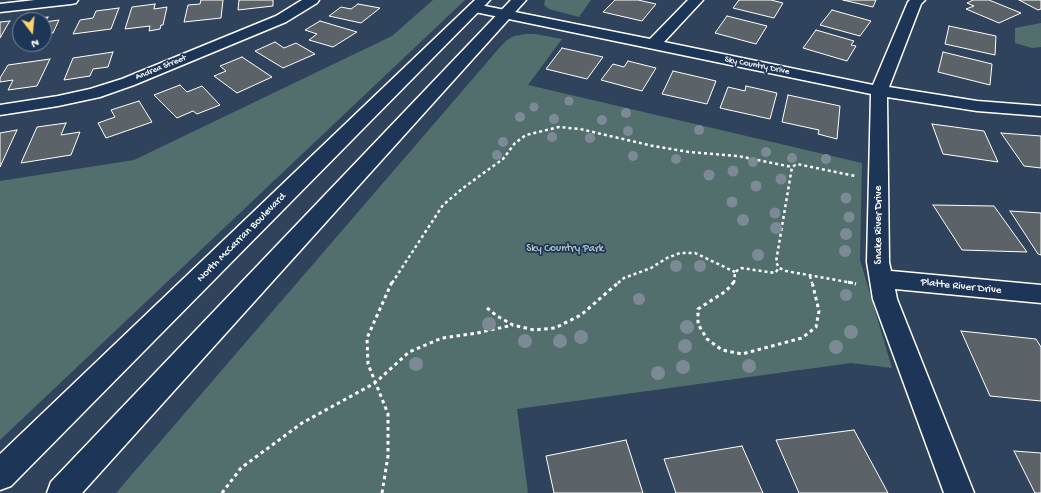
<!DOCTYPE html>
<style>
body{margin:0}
#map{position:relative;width:1041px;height:493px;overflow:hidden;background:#30435c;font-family:"Gochi Hand",sans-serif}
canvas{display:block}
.north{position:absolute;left:12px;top:12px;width:40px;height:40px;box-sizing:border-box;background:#1d3557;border:1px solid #77869a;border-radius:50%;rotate:164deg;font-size:11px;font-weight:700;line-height:16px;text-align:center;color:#fff}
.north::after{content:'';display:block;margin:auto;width:14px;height:18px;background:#ffd166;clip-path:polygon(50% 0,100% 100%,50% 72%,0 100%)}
</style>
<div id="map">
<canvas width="1041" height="493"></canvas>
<div class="north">N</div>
</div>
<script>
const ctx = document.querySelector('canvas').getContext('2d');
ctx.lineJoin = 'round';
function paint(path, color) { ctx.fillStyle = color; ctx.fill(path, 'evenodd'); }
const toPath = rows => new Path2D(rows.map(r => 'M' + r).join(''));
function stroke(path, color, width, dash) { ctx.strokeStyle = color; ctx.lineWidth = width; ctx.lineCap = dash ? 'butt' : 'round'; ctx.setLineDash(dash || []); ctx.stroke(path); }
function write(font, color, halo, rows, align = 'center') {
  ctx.font = font + ' "Gochi Hand",sans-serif'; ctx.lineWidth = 3.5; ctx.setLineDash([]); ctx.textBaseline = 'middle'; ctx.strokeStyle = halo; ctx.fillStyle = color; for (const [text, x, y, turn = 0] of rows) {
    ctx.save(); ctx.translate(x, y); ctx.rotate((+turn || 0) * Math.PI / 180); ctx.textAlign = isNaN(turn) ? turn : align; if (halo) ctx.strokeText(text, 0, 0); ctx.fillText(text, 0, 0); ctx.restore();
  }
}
const green = toPath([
 [433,0,465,0,0,440,0,181,134,160,392,36],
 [545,0,591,0,579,17,549,9,544,5],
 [1041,23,1041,47,1032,48,1015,43,1015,28],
 [525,34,535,34,562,39,528,85,862,163,860,260,892,368,851,363,517,409,528,493,116,493,501,46,507,40,514,36]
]);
const building = toPath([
 [201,0,223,0,221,18,184,22,188,5,200,4,201,0],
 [239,0,273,0,273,6,238,10,239,0],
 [615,0,638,0,656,4,642,21,603,12,615,0],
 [739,0,771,0,783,3,774,18,733,8,739,0],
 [843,0,876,0,873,7,843,0],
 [973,0,989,0,1021,13,999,23,966,9,974,6,967,3,973,0],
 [1019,0,1041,0,1041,9,1038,10,1019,0],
 [155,4,154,9,167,7,163,25,161,25,160,29,149,31,150,26,125,29,132,7,155,4],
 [358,4,380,8,361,23,329,16,341,7,351,9,358,4],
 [119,8,111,29,73,34,80,20,93,18,96,11,119,8],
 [832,10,871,21,860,36,820,25,832,10],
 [727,16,767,26,756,44,715,33,727,16],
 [48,17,45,22,59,20,53,33,44,34,44,20,24,20,48,17],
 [10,21,8,24,0,38,0,22,10,21],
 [320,21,357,32,333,47,309,40,317,34,305,30,320,21],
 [949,26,996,36,995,55,945,44,949,26],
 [816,30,854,41,851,45,856,46,847,61,803,48,816,30],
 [275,42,284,48,296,43,315,54,283,68,255,51,275,42],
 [562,48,603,57,587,79,546,69,562,48],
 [113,52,108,67,93,69,90,76,64,80,73,58,113,52],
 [943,52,992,64,990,85,938,72,943,52],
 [242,57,272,77,237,93,214,76,226,71,220,66,242,57],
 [50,59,37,86,8,90,13,80,0,82,0,78,8,65,50,59],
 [628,61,656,68,642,91,601,80,613,64,624,67,628,61],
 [673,71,716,81,707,104,662,94,673,71],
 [180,85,187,92,202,86,220,105,197,114,193,111,177,118,154,95,180,85],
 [746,86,777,93,770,119,720,108,728,87,745,91,746,86],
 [788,95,840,106,837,139,818,134,819,130,782,122,788,95],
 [139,101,152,122,106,138,98,123,115,117,111,110,139,101],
 [66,123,61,135,80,132,71,155,21,163,37,127,66,123],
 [932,124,984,131,998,162,943,154,932,124],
 [17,130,0,167,0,133,17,130],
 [1001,133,1041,136,1041,168,1024,166,1001,133],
 [933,205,994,206,1027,252,962,250,933,205],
 [1010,211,1041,213,1041,255,1038,254,1010,211],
 [961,331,1036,339,1041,347,1041,401,990,396,961,331],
 [854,430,888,493,799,493,776,440,854,430],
 [626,440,643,493,554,493,546,456,626,440],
 [742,446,763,493,676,493,664,459,742,446],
 [1014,451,1041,453,1041,493,1035,493,1014,451]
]);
const pathFar1 = toPath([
 [810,276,812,283],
 [392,283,443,205,463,188,503,159,515,143,526,135,559,127,580,129,653,146,689,152,738,156,792,167],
 [618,283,624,278,651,268,667,258,680,253,695,253,735,272],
 [734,283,735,272,741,268,775,273,779,268],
 [853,283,786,271,779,268,776,262,792,167,797,164,855,176]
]);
const path = toPath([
 [734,282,726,291,698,309,698,324,707,339,722,350,742,354,802,338,816,327,819,311,812,282],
 [848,282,856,284],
 [487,308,497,316,513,325,534,330,555,328,581,315,619,282],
 [222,493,241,468,302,423,375,383,409,352,442,338,477,333,513,325],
 [382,493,388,456,388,414,368,364,367,338,392,282]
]);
const street = toPath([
 [35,0,78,0,76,3,71,4,0,12,0,4,35,0],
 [302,0,319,0,317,3,286,22,134,85,100,97,58,106,0,115,0,105,58,96,90,89,122,79,276,16,302,0],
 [688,0,703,0,664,42,873,85,908,2,910,0,925,0,921,4,889,87,977,101,1041,106,1041,116,977,111,887,97,889,262,891,271,1041,285,1041,303,895,289,897,299,974,493,944,493,873,299,867,262,871,94,475,12,470,11,468,8,470,5,475,4,650,39,688,0]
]);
const primary = toPath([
 [475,0,490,0,11,486,0,490,0,454,475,0],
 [511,0,526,0,82,493,47,493,51,482,511,0]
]);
const trees = [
 [569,101,4.5],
 [534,107,4.5],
 [626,113,5],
 [520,117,5],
 [554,119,5],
 [602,120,5],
 [699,130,5],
 [628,131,5],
 [552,137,5],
 [590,138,5],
 [503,142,5],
 [766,152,5],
 [497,155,5],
 [633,156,5],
 [792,158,5],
 [676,159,5],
 [826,159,5],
 [753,162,5],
 [733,171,5.5],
 [709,175,5.5],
 [781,179,5.5],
 [756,186,5.5],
 [846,198,5.5],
 [732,202,5.5],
 [775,213,5.5],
 [849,217,5.5],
 [743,220,6],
 [776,228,6],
 [846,234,6],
 [845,251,6],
 [758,255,6],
 [676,266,6],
 [700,266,6],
 [846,295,6],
 [639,299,6],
 [489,324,7],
 [687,327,7],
 [851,332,7],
 [581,337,7],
 [525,341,7],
 [560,341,7],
 [685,346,7],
 [836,347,7],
 [416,364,7],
 [749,366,7],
 [683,367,7],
 [658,373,7]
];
const farStreetnames = [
 ["Sky Country Drive",757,66,11],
 ["Andrea Street",161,68,-22]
];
const streetNames = [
 ["Snake River Drive",879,225,-90],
 ["North McCarran Boulevard",242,238,-45],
 ["Platte River Drive",961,287,6]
];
const parkNames = [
 ["Sky Country Park",565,249]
];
paint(green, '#526f6d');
paint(building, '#5c6368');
stroke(building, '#fff', 1);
stroke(street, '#fff', 3);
stroke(primary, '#fff', 3);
stroke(pathFar1, '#fff', 2.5, [3, 3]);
stroke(path, '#fff', 3, [3.5, 3.5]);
paint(street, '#1d3557');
paint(primary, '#1d3557');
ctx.fillStyle = '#7c8a96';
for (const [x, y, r] of trees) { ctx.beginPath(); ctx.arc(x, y, r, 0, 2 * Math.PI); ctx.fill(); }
write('9px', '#fff', '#1d3557', farStreetnames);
write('11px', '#fff', '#1d3557', streetNames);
write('11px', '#bac5c5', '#1d3557', parkNames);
</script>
